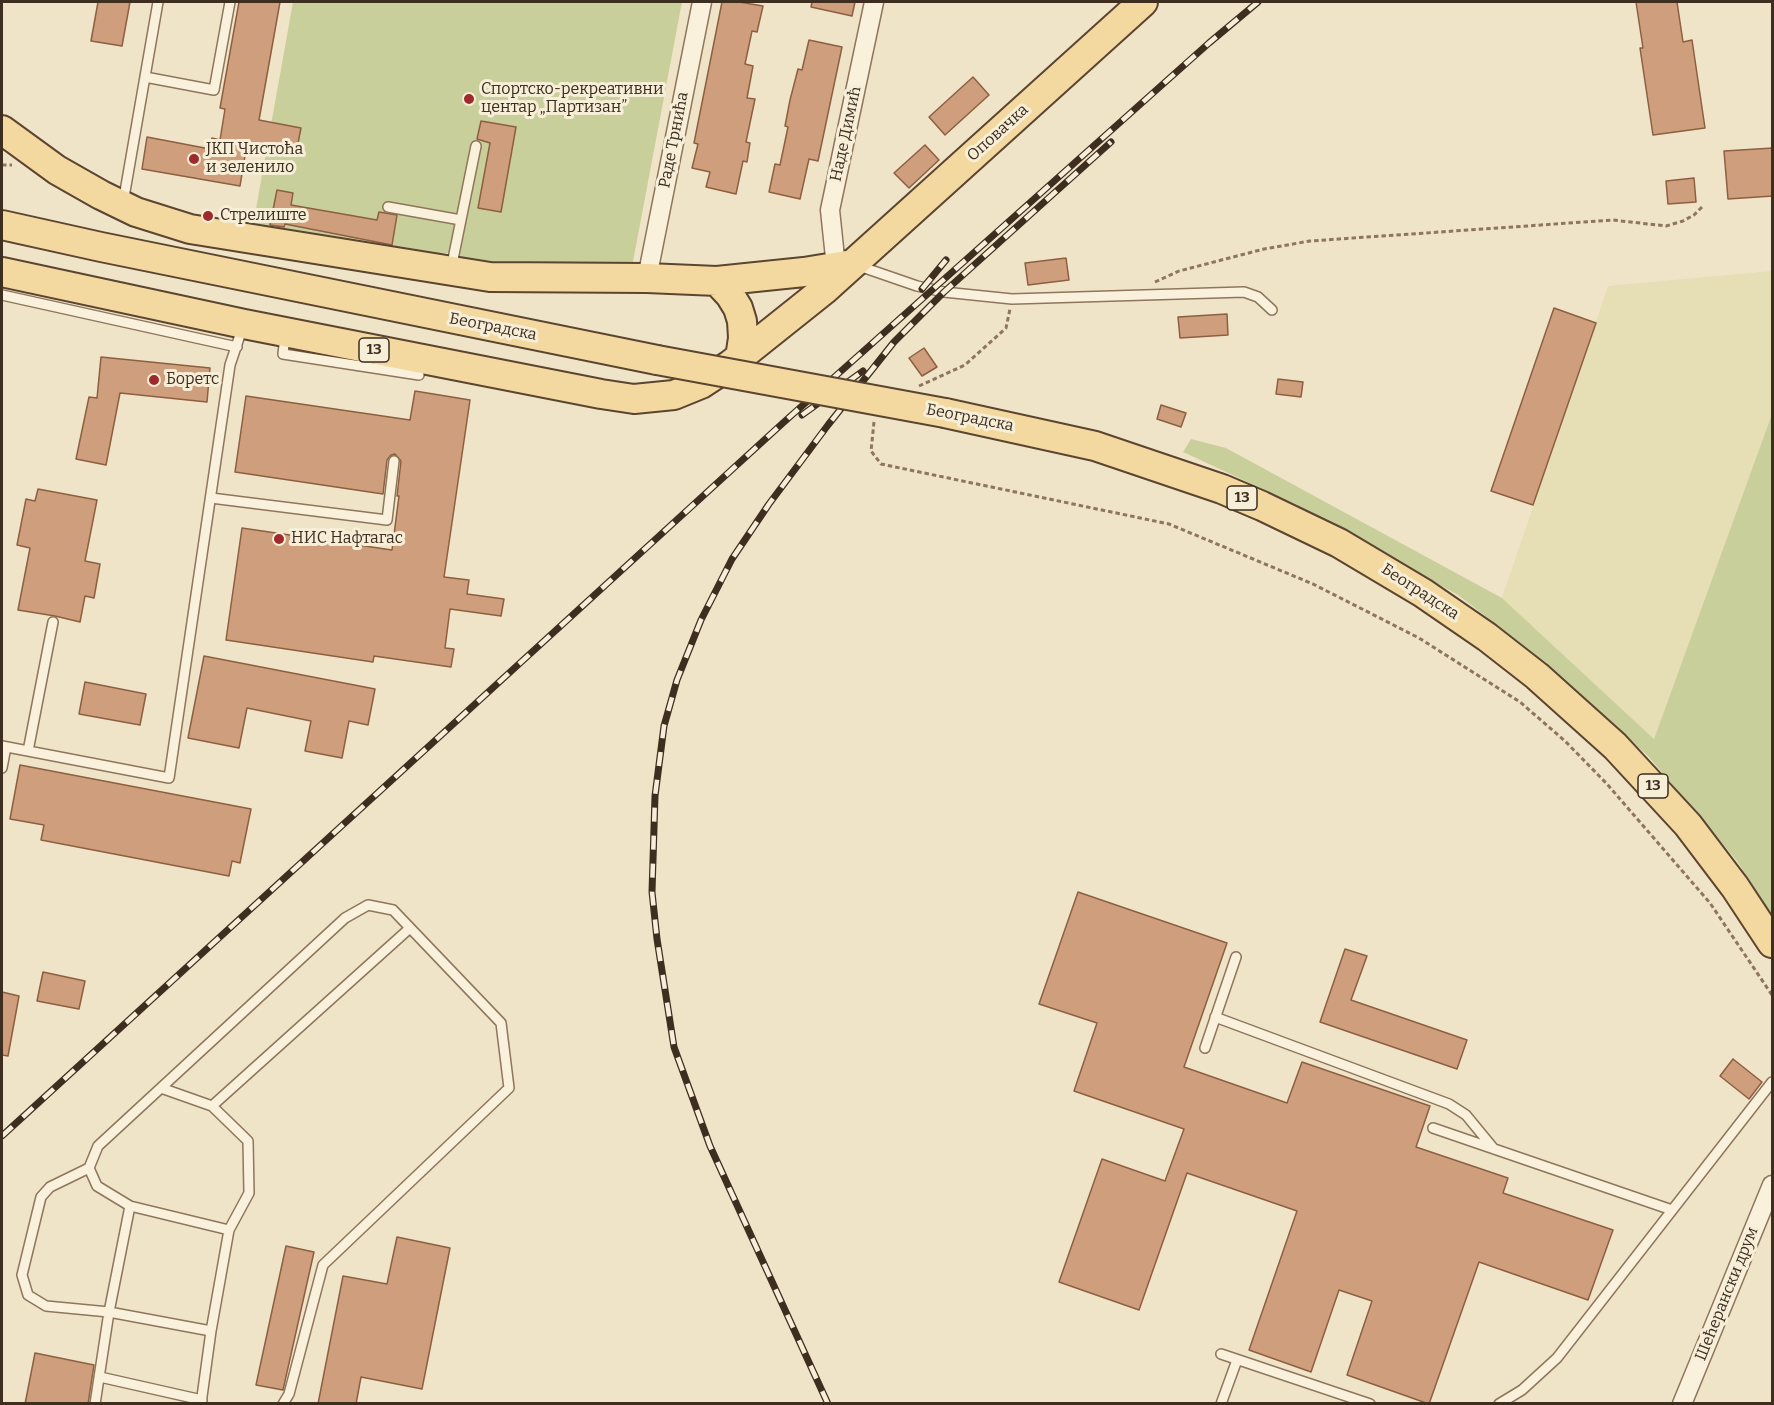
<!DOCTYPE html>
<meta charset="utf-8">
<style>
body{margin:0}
#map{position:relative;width:1774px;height:1405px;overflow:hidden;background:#f0e4c8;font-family:Bitter,serif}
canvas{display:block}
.frame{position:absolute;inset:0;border:3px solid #3d2e20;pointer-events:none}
</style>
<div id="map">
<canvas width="1774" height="1405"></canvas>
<div class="frame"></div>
</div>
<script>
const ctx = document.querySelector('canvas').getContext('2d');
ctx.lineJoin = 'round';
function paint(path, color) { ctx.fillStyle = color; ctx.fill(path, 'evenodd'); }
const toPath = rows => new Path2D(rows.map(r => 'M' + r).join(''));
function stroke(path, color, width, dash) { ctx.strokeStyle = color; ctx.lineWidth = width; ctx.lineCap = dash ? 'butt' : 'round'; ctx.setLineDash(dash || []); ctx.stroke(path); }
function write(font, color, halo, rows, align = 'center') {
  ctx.font = font + ' Bitter,serif'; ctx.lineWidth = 6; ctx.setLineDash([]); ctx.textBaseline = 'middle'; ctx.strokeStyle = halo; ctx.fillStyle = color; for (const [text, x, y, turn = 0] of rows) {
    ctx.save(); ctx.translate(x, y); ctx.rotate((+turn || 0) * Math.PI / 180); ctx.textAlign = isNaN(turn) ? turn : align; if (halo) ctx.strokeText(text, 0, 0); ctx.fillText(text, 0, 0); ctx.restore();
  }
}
const farmland = toPath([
 [1772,271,1772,414,1654,739,1502,598,1608,286]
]);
const green = toPath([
 [293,2,682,2,631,272,488,264,447,253,398,254,252,231],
 [1772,414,1772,916,1737,861,1648,756,1518,641,1458,595,1297,505,1183,452,1191,439,1226,448,1502,598,1654,739]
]);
const building = toPath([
 [98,2,130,2,122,46,91,41,98,2],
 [239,2,280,2,259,120,301,128,296,153,247,144,240,186,142,169,147,137,210,149,212,138,220,140,225,109,220,108,239,2],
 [722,2,739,2,763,6,757,32,752,31,745,64,753,66,747,98,755,99,746,142,750,143,747,162,743,161,736,194,706,187,710,172,692,168,698,144,694,143,722,2],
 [812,2,855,2,852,16,811,7,812,2],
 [1636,2,1677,2,1683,42,1692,40,1705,128,1653,135,1640,48,1643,48,1636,2],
 [809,40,842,47,818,161,809,159,800,199,769,192,775,164,780,165,788,127,785,126,790,100,798,69,802,70,809,40],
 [973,77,989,95,945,135,929,117,973,77],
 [481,121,516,127,501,212,478,208,490,143,477,139,481,121],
 [925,145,939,160,909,188,894,173,925,145],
 [1773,148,1773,196,1728,199,1724,151,1773,148],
 [1694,178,1696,202,1668,204,1666,181,1694,178],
 [277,190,293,193,291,205,377,220,379,212,397,215,392,245,285,224,284,227,270,225,277,190],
 [1066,258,1069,280,1028,285,1025,263,1066,258],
 [1554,308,1596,323,1533,505,1491,491,1554,308],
 [1227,314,1228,335,1180,338,1178,317,1227,314],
 [924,348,937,367,922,376,909,358,924,348],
 [101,357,210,368,207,402,120,393,106,465,76,459,89,397,97,398,101,357],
 [1278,379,1303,382,1301,397,1276,394,1278,379],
 [415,391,470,400,444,577,469,580,467,594,504,599,501,616,450,609,445,648,454,649,451,667,374,656,373,662,226,640,242,528,392,550,399,496,397,496,401,461,395,454,391,455,387,460,383,494,235,472,246,396,410,420,415,391],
 [1161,405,1186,413,1181,427,1157,419,1161,405],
 [38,489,97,500,85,561,100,564,94,598,85,596,80,622,55,616,18,610,30,548,17,545,26,499,35,501,38,489],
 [204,656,375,689,368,725,349,721,342,758,305,751,311,721,247,708,239,748,188,738,204,656],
 [85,682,146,694,140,725,79,714,85,682],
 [20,765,251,809,240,863,232,861,229,876,41,840,44,825,10,819,20,765],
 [1078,892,1227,943,1184,1067,1287,1103,1302,1062,1430,1106,1416,1147,1508,1178,1503,1193,1613,1230,1588,1300,1479,1262,1429,1404,1347,1375,1372,1301,1339,1290,1311,1372,1249,1350,1297,1211,1187,1173,1139,1310,1059,1282,1102,1159,1165,1181,1184,1129,1074,1091,1097,1023,1039,1004,1078,892],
 [1345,949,1367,956,1351,1000,1467,1040,1457,1069,1320,1022,1345,949],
 [43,972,85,981,79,1009,37,1001,43,972],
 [2,992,19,996,8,1056,2,1055,2,992],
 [1733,1059,1762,1082,1749,1099,1720,1076,1733,1059],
 [397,1237,450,1248,422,1389,361,1377,356,1404,318,1404,343,1276,387,1284,397,1237],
 [286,1246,314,1252,283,1390,256,1385,286,1246],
 [35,1353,94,1365,88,1404,25,1404,35,1353]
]);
const path = toPath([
 [2,165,12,165],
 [1155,282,1179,271,1264,249,1310,241,1613,220,1666,226,1683,221,1694,215,1704,205],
 [919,386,965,365,1006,328,1010,309],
 [874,422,871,451,881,464,1169,524,1313,584,1419,638,1520,702,1565,741,1607,784,1710,903,1772,995]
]);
const lane = toPath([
 [145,77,214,90,230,2],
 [123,203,158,2],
 [388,207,461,220],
 [859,266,917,286,944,292,1012,299,1244,292,1258,297,1272,310],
 [451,269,476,146],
 [2,295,237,347],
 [285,336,283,354,419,375],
 [211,498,387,520,394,461],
 [2,746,169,778,230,365,243,326],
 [28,751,53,622],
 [2,768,6,747],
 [1215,1017,1449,1104,1466,1115,1494,1149],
 [1205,1048,1236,957],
 [161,1088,212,1106,248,1141,249,1193,229,1230,211,1331,201,1404],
 [212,1106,410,928],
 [1433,1128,1672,1210],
 [89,1168,50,1187,41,1197,22,1275,28,1295,46,1306,109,1312,211,1331],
 [229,1230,130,1206,97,1186,89,1168,98,1146,345,918,368,905,393,910,501,1023,509,1088,323,1265,289,1394,283,1404],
 [1221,1354,1370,1404],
 [100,1377,202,1400],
 [95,1404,109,1312,130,1206],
 [1221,1404,1237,1360],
 [1499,1404,1522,1390,1557,1358,1772,1082]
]);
const street = toPath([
 [836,267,830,210,874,2],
 [647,278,702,2],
 [1682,1404,1772,1185]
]);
const primary = toPath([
 [2,130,57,170,101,195,136,212,190,229,490,277,647,278,717,281,804,272,853,264],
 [2,225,101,247,657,360],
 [2,272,244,324,601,394,634,399,674,395,701,384,730,365,824,290,1143,2],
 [717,281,730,295,738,308,742,321,743,338,740,358],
 [945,413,1095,446,1222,489,1262,506,1339,543,1423,593,1487,637,1537,676,1615,746,1688,825,1735,887,1772,943]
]);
const rail = toPath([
 [922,289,946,260],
 [802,415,863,371],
 [2,1136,784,422,1209,43,1258,2],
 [828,1404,710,1146,674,1047,657,939,652,892,655,796,664,726,677,680,701,620,732,559,769,504,828,425,894,342,944,292,1111,142]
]);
const primaryBridge = toPath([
 [657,360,945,413]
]);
const markers = [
 [469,99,6,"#9e2a2b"],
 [194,159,6,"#9e2a2b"],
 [208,216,6,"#9e2a2b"],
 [154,380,6,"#9e2a2b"],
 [279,539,6,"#9e2a2b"]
];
const shields = [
 [374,350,30],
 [1242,498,30],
 [1653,786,30]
];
const shieldNames = [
 ["13",374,350],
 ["13",1242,498],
 ["13",1653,786]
];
const poiNames = [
 ["Спортско-рекреативни",481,90],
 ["центар „Партизан”",481,108],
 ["ЈКП Чистоћа",206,150],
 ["и зеленило",206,168],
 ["Стрелиште",220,216],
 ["Боретс",166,380],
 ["НИС Нафтагас",291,539]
];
const streetNames = [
 ["Оповачка",998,133,-42],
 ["Наде Димић",846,134,-78],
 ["Раде Трнића",674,140,-79],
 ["Београдска",493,327,11],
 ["Београдска",970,418,11],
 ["Београдска",1420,592,33],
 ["Шећерански друм",1727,1294,-68]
];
paint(farmland, '#e6deb5');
paint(green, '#c9cf9b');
paint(building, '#cf9f7d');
stroke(building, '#8d5f41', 1.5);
stroke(lane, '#8d765c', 12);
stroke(street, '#8d765c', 21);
stroke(primary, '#5b4430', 32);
stroke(path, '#8d765c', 3, [4.5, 3]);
stroke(lane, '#faf1dc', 9);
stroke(street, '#faf1dc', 18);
stroke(primary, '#f3d9a0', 28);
stroke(rail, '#3d2e20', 7);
stroke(rail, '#f7eed8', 4.5, [14]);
stroke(primaryBridge, '#5b4430', 32, []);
stroke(primaryBridge, '#f3d9a0', 28);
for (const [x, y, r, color] of markers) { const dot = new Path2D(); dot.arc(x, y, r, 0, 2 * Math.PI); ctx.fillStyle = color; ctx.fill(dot); stroke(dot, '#f7eed8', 2); }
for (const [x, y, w] of shields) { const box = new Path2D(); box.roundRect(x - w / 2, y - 12, w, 24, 4.5); ctx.fillStyle = '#f7eed8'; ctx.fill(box); stroke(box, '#3d2e20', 1.5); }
write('bold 15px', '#3d2e20', null, shieldNames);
write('16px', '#3d2e20', '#f7eed8', poiNames, 'left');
write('16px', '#3d2e20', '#f7eed8', streetNames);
</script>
